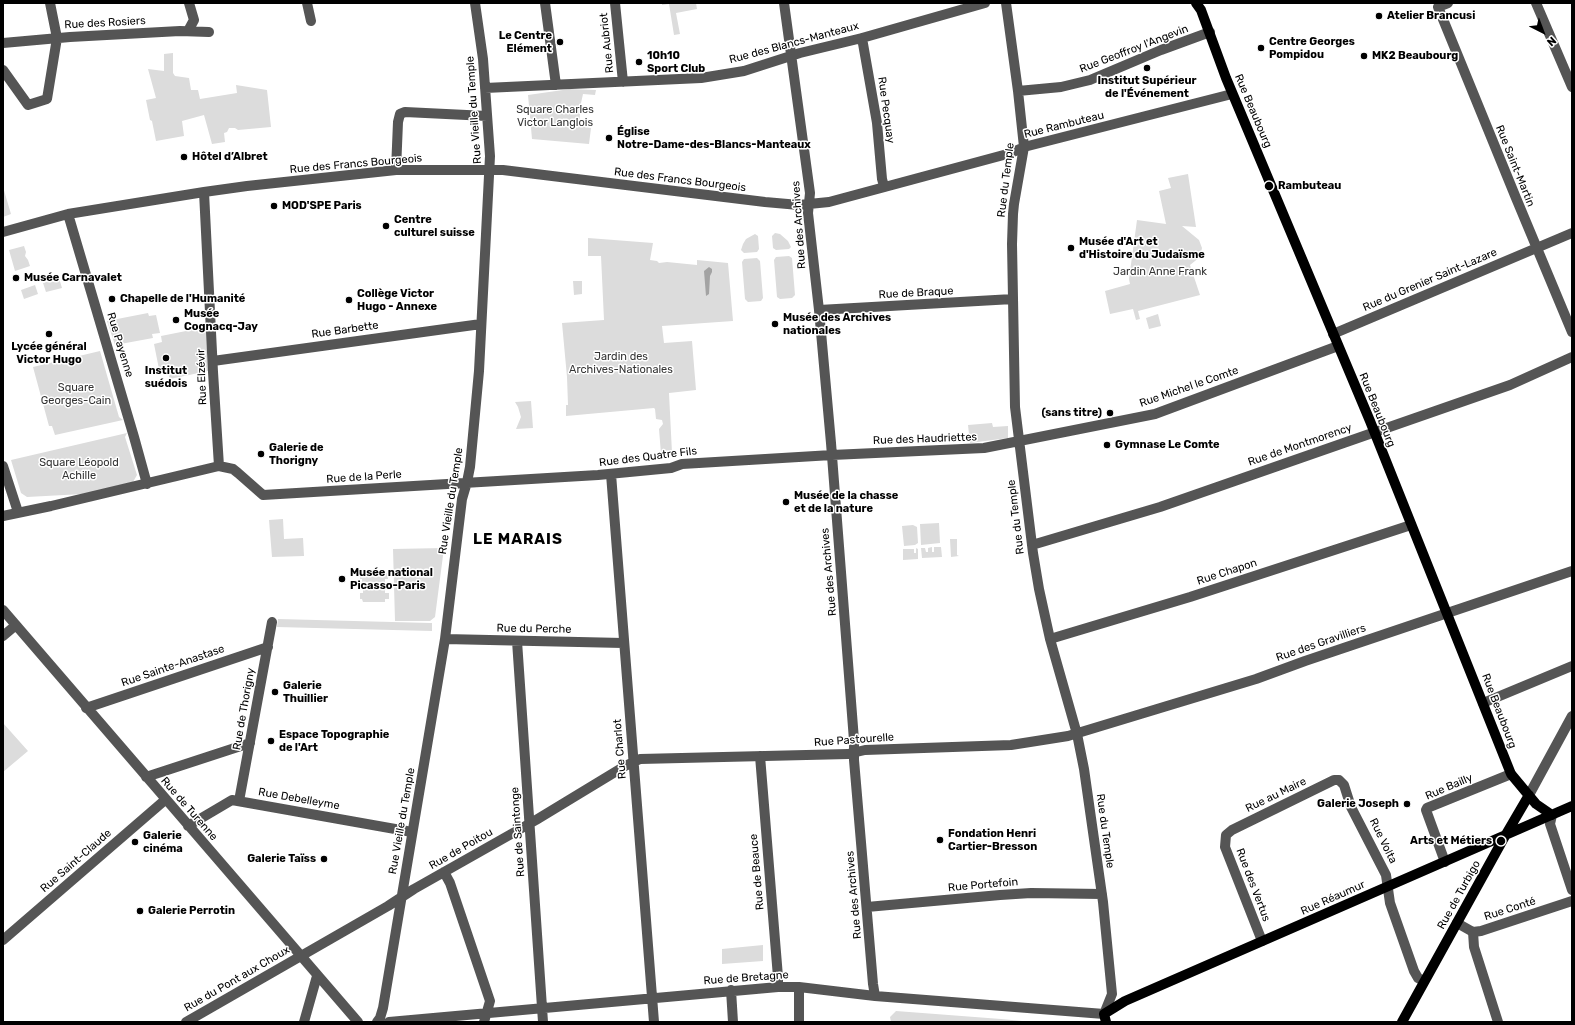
<!DOCTYPE html>
<meta charset="utf-8">
<style>
body{margin:0}
#map{position:relative;width:1575px;height:1025px;overflow:hidden;background:#fff;font-family:Rubik,sans-serif}
canvas{display:block}
.frame{position:absolute;inset:0;border:4px solid #000;pointer-events:none}
.north{position:absolute;left:1523px;top:12px;width:40px;height:40px;-webkit-text-stroke:3px #fff;paint-order:stroke;rotate:138deg;font-size:11px;font-weight:700;line-height:16px;text-align:center;color:#000}
.north::after{content:'';display:block;margin:auto;width:14px;height:18px;background:#000;clip-path:polygon(50% 0,100% 100%,50% 72%,0 100%)}
</style>
<div id="map">
<canvas width="1575" height="1025"></canvas>
<div class="frame"></div>
<div class="north">N</div>
</div>
<script>
const ctx = document.querySelector('canvas').getContext('2d');
ctx.lineJoin = 'round';
function paint(path, color) { ctx.fillStyle = color; ctx.fill(path, 'evenodd'); }
const toPath = rows => new Path2D(rows.map(r => 'M' + r).join(''));
function stroke(path, color, width, dash) { ctx.strokeStyle = color; ctx.lineWidth = width; ctx.lineCap = dash ? 'butt' : 'round'; ctx.setLineDash(dash || []); ctx.stroke(path); }
function write(font, color, halo, rows, align = 'center') {
  ctx.font = font + ' Rubik,sans-serif'; ctx.lineWidth = 3; ctx.setLineDash([]); ctx.textBaseline = 'middle'; ctx.strokeStyle = halo; ctx.fillStyle = color; for (const [text, x, y, turn = 0] of rows) {
    ctx.save(); ctx.translate(x, y); ctx.rotate((+turn || 0) * Math.PI / 180); ctx.textAlign = isNaN(turn) ? turn : align; if (halo) ctx.strokeText(text, 0, 0); ctx.fillText(text, 0, 0); ctx.restore();
  }
}
const green = toPath([
 [662,3,696,3,697,9,676,13,680,34,674,35,669,4,662,5],
 [173,53,173,73,175,76,189,78,191,90,198,90,200,99,237,93,236,85,267,90,271,127,238,130,235,128,229,128,227,132,224,133,225,142,212,144,204,115,182,121,184,136,156,141,152,121,150,120,146,100,156,98,148,69,164,71,164,54],
 [570,89,596,90,595,95,583,94,581,103,579,126,591,128,589,144,532,139,528,95],
 [1188,174,1196,227,1182,226,1199,240,1202,248,1200,257,1190,265,1200,295,1138,311,1140,319,1136,320,1133,309,1110,314,1105,291,1130,284,1129,279,1137,220,1166,224,1159,191,1171,188,1168,178],
 [3,187,11,214,3,217],
 [775,233,780,234,788,241,791,247,789,249,776,250,773,248,772,236],
 [755,234,758,236,759,249,757,252,744,253,741,250,743,244,746,239],
 [588,238,653,243,650,260,657,261,659,263,667,262,697,265,697,260,728,263,733,321,662,326,664,343,692,341,696,390,669,393,672,453,661,454,659,429,663,424,662,420,656,419,655,409,654,408,566,416,566,405,568,405,567,377,562,323,604,320,601,256,588,256],
 [24,246,26,252,25,256,28,260,30,266,15,271,9,250],
 [1494,251,1496,254,1464,268,1462,264],
 [789,256,792,258,795,295,792,298,780,299,777,297,774,260,776,257],
 [757,258,760,261,763,298,761,301,748,302,745,299,742,262,744,259],
 [59,278,62,288,46,292,43,283],
 [573,281,582,281,582,294,574,295],
 [1415,284,1417,288,1395,297,1394,293],
 [35,285,38,294,24,299,21,290],
 [148,313,149,316,156,315,160,333,152,334,153,338,115,345,107,321],
 [1158,314,1161,326,1149,329,1146,318],
 [206,327,208,371,170,379,168,373,160,374,154,344,162,342,161,336],
 [100,351,119,417,123,420,55,435,52,426,49,426,33,367],
 [531,401,533,428,516,429,521,417,518,407,515,402],
 [992,423,993,427,1008,426,1008,438,970,443,968,425],
 [127,433,125,437,137,475,133,482,83,494,27,497,21,493,11,460],
 [283,519,284,539,303,538,304,556,272,557,269,520],
 [939,523,940,543,921,545,920,524],
 [913,525,917,527,918,543,915,545,904,546,902,526],
 [950,539,957,539,957,555,959,556,951,557],
 [932,547,932,552,934,552,934,547,941,547,942,557,922,558,921,548,925,548,926,552,928,552,928,548],
 [444,548,435,617,430,621,395,621,393,549],
 [916,548,918,549,918,559,903,560,903,549,914,549,914,553,916,553],
 [363,570,385,570,385,573,388,573,388,579,385,579,385,582,362,582,362,579,360,579,360,573,363,573],
 [363,590,385,590,385,593,389,593,389,599,385,599,385,602,363,602,362,599,360,599,360,593,363,593],
 [278,619,430,623,432,623,432,631,277,627],
 [3,723,28,751,3,772],
 [763,945,763,961,722,964,722,949],
 [896,1011,1001,1019,1033,1022,891,1022,890,1017]
]);
const water = toPath([
 [709,267,712,269,712,272,710,276,709,294,706,296,704,271]
]);
const minor = toPath([
 [307,3,311,21],
 [545,3,556,85],
 [615,3,623,82],
 [784,3,810,193,808,213,819,310,831,443,854,740,854,760,873,984,875,996],
 [1448,3,1438,7,1516,198,1572,332],
 [1536,3,1572,87],
 [188,31,194,20,189,3],
 [862,38,877,123,882,179,884,186],
 [3,43,70,37,180,31,209,32],
 [3,70,28,105,47,99,57,38,50,3],
 [485,88,701,78,744,71,800,53,862,38,985,3],
 [1018,91,1061,87,1090,80,1161,50,1210,32],
 [396,170,398,122,400,114,405,112,487,116],
 [204,192,213,372,219,466],
 [68,214,134,437,147,484],
 [3,232,68,214,204,192,247,186,396,170,503,170,765,202,799,205,829,202,1011,153,1024,147,1232,94],
 [819,310,1013,299],
 [1333,334,1572,233],
 [213,361,481,324],
 [3,466,18,512],
 [611,474,654,1022],
 [3,516,51,506,219,466,233,469,238,473,263,495,598,475,671,468,682,464,832,455,984,448,1155,414,1338,346],
 [1032,545,1160,507,1510,385,1572,357],
 [3,610,358,1022],
 [3,636,16,625],
 [445,639,623,643],
 [1050,639,1190,597,1411,525],
 [517,641,543,1022],
 [1483,703,1572,666],
 [86,708,268,647],
 [760,756,778,977,778,987],
 [146,777,250,743],
 [1529,795,1572,716],
 [239,801,272,622],
 [1552,815,1550,824,1572,890],
 [188,826,232,800,412,832],
 [1445,862,1426,810,1427,808,1511,774],
 [444,872,450,883,490,1001,484,1022],
 [867,907,1000,895,1031,893,1102,894],
 [1457,923,1473,932,1481,931,1572,901],
 [1473,932,1474,947,1498,1022],
 [3,940,165,800],
 [1262,941,1225,847,1226,835,1232,830,1334,780,1339,780,1344,785,1351,807,1386,875,1390,903,1414,971,1418,978,1424,981],
 [731,990,733,1022],
 [186,1022,388,906,414,889,536,820,625,766,640,759,848,754,865,750,1011,745,1068,736,1256,679,1305,661,1572,571],
 [304,1022,317,976],
 [377,1022,380,1018,383,1008,445,639,462,499,467,482,470,467,479,371,490,156,483,59,475,3],
 [389,1022,778,987,799,987,875,996,1104,1014,1112,994,1103,902,1084,769,1077,734,1050,639,1039,589,1033,553,1015,407,1012,244,1013,214,1014,204,1024,147,1018,91,1006,3],
 [799,1022,799,987]
]);
const major = toPath([
 [1196,3,1201,10,1226,78,1370,421,1511,774,1536,804,1552,815],
 [1106,1022,1104,1014,1125,1001,1572,806],
 [1402,1022,1505,836,1529,795]
]);
const markers = [
 [1379,16,4,"#000"],
 [560,42,4,"#000"],
 [1261,48,4,"#000"],
 [1364,56,4,"#000"],
 [639,62,4,"#000"],
 [1147,68,4,"#000"],
 [609,138,4,"#000"],
 [184,157,4,"#000"],
 [1269,186,5,"#000"],
 [274,206,4,"#000"],
 [386,226,4,"#000"],
 [1071,248,4,"#000"],
 [16,278,4,"#000"],
 [112,299,4,"#000"],
 [349,300,4,"#000"],
 [176,320,4,"#000"],
 [775,324,4,"#000"],
 [49,334,4,"#000"],
 [166,358,4,"#000"],
 [1110,413,4,"#000"],
 [1107,445,4,"#000"],
 [261,454,4,"#000"],
 [786,502,4,"#000"],
 [342,579,4,"#000"],
 [275,692,4,"#000"],
 [271,741,4,"#000"],
 [1407,804,4,"#000"],
 [940,840,4,"#000"],
 [1501,841,5,"#000"],
 [135,842,4,"#000"],
 [324,859,4,"#000"],
 [140,911,4,"#000"]
];
const poiNames = [
 ["Atelier Brancusi",1387,16],
 ["Le Centre",552,36,"right"],
 ["Elément",552,49,"right"],
 ["Centre Georges",1269,42],
 ["Pompidou",1269,55],
 ["10h10",647,56],
 ["Sport Club",647,69],
 ["MK2 Beaubourg",1372,56],
 ["Institut Supérieur",1147,81,"center"],
 ["de l'Événement",1147,94,"center"],
 ["Église",617,132],
 ["Notre-Dame-des-Blancs-Manteaux",617,145],
 ["Hôtel d’Albret",192,157],
 ["Rambuteau",1278,186],
 ["MOD'SPE Paris",282,206],
 ["Centre",394,220],
 ["culturel suisse",394,233],
 ["Musée d'Art et",1079,242],
 ["d'Histoire du Judaïsme",1079,255],
 ["Musée Carnavalet",24,278],
 ["Collège Victor",357,294],
 ["Hugo - Annexe",357,307],
 ["Chapelle de l'Humanité",120,299],
 ["Musée",184,314],
 ["Cognacq-Jay",184,327],
 ["Musée des Archives",783,318],
 ["nationales",783,331],
 ["Lycée général",49,347,"center"],
 ["Victor Hugo",49,360,"center"],
 ["Institut",166,371,"center"],
 ["suédois",166,384,"center"],
 ["(sans titre)",1102,413,"right"],
 ["Gymnase Le Comte",1115,445],
 ["Galerie de",269,448],
 ["Thorigny",269,461],
 ["Musée de la chasse",794,496],
 ["et de la nature",794,509],
 ["Musée national",350,573],
 ["Picasso-Paris",350,586],
 ["Galerie",283,686],
 ["Thuillier",283,699],
 ["Espace Topographie",279,735],
 ["de l'Art",279,748],
 ["Galerie Joseph",1399,804,"right"],
 ["Fondation Henri",948,834],
 ["Cartier-Bresson",948,847],
 ["Galerie",143,836],
 ["cinéma",143,849],
 ["Arts et Métiers",1492,841,"right"],
 ["Galerie Taïss",316,859,"right"],
 ["Galerie Perrotin",148,911]
];
const streetNames = [
 ["Rue des Rosiers",105,23,-3],
 ["Rue Aubriot",607,43,-96],
 ["Rue des Blancs-Manteaux",794,43,-15],
 ["Rue Geoffroy l'Angevin",1134,49,-21],
 ["Rue Vieille du Temple",474,110,-94],
 ["Rue Pecquay",886,110,82],
 ["Rue Beaubourg",1253,111,67],
 ["Rue Rambuteau",1064,125,-14],
 ["Rue des Francs Bourgeois",356,164,-5],
 ["Rue Saint-Martin",1515,166,68],
 ["Rue des Francs Bourgeois",680,180,7],
 ["Rue du Temple",1006,180,-83],
 ["Rue des Archives",799,225,-94],
 ["Rue du Grenier Saint-Lazare",1430,280,-23],
 ["Rue de Braque",916,293,-3],
 ["Rue Barbette",345,330,-8],
 ["Rue Payenne",120,345,73],
 ["Rue Elzévir",202,377,-92],
 ["Rue Michel le Comte",1189,387,-19],
 ["Rue Beaubourg",1377,410,68],
 ["Rue des Haudriettes",925,439,-2],
 ["Rue de Montmorency",1300,445,-19],
 ["Rue des Quatre Fils",648,457,-7],
 ["Rue de la Perle",364,477,-4],
 ["Rue Vieille du Temple",451,501,-81],
 ["Rue du Temple",1016,517,-97],
 ["Rue des Archives",829,572,-95],
 ["Rue Chapon",1227,572,-18],
 ["Rue du Perche",534,629,1],
 ["Rue des Gravilliers",1321,643,-19],
 ["Rue Sainte-Anastase",173,666,-19],
 ["Rue de Thorigny",244,709,-80],
 ["Rue Beaubourg",1499,711,69],
 ["Rue Pastourelle",854,740,-4],
 ["Rue Charlot",620,749,-95],
 ["Rue Bailly",1449,787,-23],
 ["Rue au Maire",1276,795,-26],
 ["Rue Debelleyme",299,799,10],
 ["Rue de Turenne",189,809,49],
 ["Rue Vieille du Temple",402,821,-80],
 ["Rue du Temple",1105,831,82],
 ["Rue de Saintonge",518,832,-94],
 ["Rue Volta",1383,841,64],
 ["Rue de Poitou",461,849,-30],
 ["Rue Saint-Claude",76,861,-41],
 ["Rue de Beauce",757,872,-95],
 ["Rue Portefoin",983,885,-5],
 ["Rue des Vertus",1253,885,69],
 ["Rue des Archives",854,895,-95],
 ["Rue de Turbigo",1459,895,-61],
 ["Rue Réaumur",1333,898,-24],
 ["Rue Conté",1510,909,-18],
 ["Rue de Bretagne",746,978,-4],
 ["Rue du Pont aux Choux",237,979,-30]
];
const parkNames = [
 ["Square Charles",555,110],
 ["Victor Langlois",555,123],
 ["Jardin Anne Frank",1160,272],
 ["Jardin des",621,357],
 ["Archives-Nationales",621,370],
 ["Square",76,388],
 ["Georges-Cain",76,401],
 ["Square Léopold",79,463],
 ["Achille",79,476]
];
const districtNames = [
 ["LE MARAIS",518,540]
];
paint(green, '#dcdcdc');
paint(water, '#a3a3a3');
stroke(minor, '#555', 10);
stroke(major, '#000', 10);
for (const [x, y, r, color] of markers) { const dot = new Path2D(); dot.arc(x, y, r, 0, 2 * Math.PI); ctx.fillStyle = color; ctx.fill(dot); stroke(dot, '#fff', 1.5); }
write('bold 11px', '#000', '#fff', poiNames, 'left');
write('11px', '#000', '#fff', streetNames);
write('11px', '#333', '#fff', parkNames);
ctx.letterSpacing = '1px';
write('bold 15px', '#000', '#fff', districtNames);
ctx.letterSpacing = '0px';
</script>
